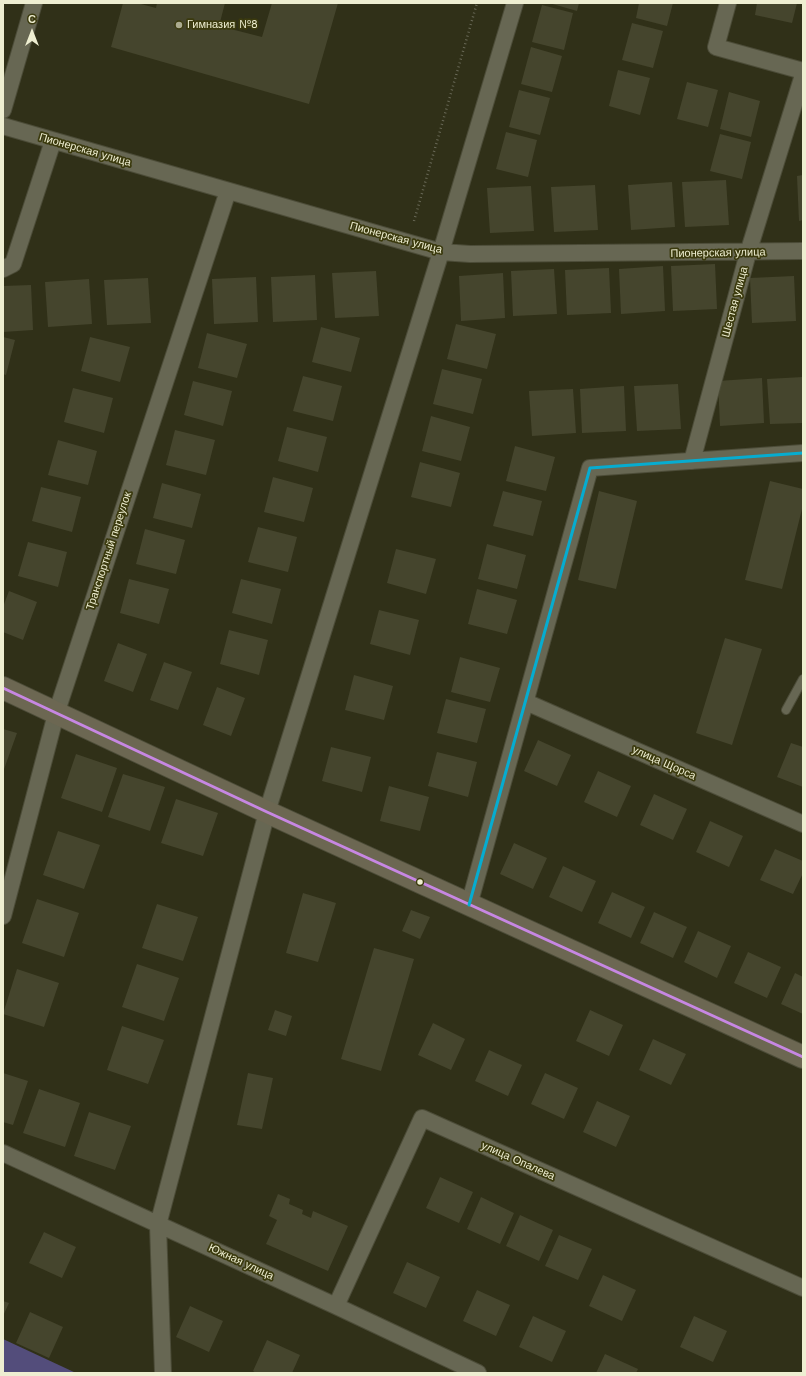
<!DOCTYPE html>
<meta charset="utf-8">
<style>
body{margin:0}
#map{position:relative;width:806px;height:1376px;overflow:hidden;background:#303018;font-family:"Work Sans",sans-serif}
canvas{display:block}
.frame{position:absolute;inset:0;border:4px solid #eeeed1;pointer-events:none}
.north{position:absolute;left:12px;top:12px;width:40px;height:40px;-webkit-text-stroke:3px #3b3a0e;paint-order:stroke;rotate:0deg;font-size:11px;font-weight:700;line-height:16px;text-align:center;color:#eeeed1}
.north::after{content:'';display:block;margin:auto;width:14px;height:18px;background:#eeeed1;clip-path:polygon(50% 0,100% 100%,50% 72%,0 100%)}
</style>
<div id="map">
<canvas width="806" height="1376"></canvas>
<div class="frame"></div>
<div class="north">С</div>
</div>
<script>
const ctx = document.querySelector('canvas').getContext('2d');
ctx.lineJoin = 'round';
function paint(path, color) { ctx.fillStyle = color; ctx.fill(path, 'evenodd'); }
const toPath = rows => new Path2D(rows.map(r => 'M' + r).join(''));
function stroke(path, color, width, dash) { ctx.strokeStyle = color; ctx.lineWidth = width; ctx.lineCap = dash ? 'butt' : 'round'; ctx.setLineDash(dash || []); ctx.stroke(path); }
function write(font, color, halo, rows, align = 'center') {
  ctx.font = font + ' "Work Sans",sans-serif'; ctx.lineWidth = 3.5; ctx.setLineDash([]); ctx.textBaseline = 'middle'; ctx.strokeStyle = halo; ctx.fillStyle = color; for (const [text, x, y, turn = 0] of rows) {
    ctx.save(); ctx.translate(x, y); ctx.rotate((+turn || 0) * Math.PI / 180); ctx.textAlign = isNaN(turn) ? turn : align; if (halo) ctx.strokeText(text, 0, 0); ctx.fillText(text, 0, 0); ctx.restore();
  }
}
const green = toPath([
 [3,1339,76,1373,3,1373]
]);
const building = toPath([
 [123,3,137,3,156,8,157,3,225,3,219,26,262,37,272,3,338,3,309,104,111,47],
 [549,3,579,3,577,11],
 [639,3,673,3,667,26,636,18],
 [757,3,797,3,792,23,755,15],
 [542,5,573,13,564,50,532,42],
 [632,23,663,31,653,68,622,60],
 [531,47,562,56,552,92,521,84],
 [618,70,650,78,640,115,609,106],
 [687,82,718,90,708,127,677,119],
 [519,90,550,98,540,135,509,127],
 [729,92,760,101,751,137,720,129],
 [506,132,537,140,528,177,496,169],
 [720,134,751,142,742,179,710,171],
 [803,175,803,220,799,221,797,176],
 [726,180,729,225,685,227,682,182],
 [672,182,675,227,631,230,628,185],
 [595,185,598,230,554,232,551,187],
 [531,186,534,231,490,233,487,188],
 [715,264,717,309,673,311,671,266],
 [663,266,665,311,621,314,619,269],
 [609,268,611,313,567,315,565,270],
 [554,269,557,314,513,316,511,271],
 [376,271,379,316,335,318,332,273],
 [503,273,505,318,461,321,459,276],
 [315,275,317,320,273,322,271,277],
 [794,276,796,321,752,323,750,278],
 [256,277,258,322,214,324,212,279],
 [148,278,151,323,107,325,104,280],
 [89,279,92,324,48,327,45,282],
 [31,285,33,330,3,332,3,286],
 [456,324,496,334,487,369,447,359],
 [321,327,360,338,351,372,312,362],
 [207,333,247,344,237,378,198,368],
 [3,337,15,340,6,375,3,374],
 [90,337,130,347,120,382,81,371],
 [442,369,482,379,473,414,433,404],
 [303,376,342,386,333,421,293,411],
 [803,377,803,423,770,424,767,379],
 [762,378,764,423,720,426,718,381],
 [193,381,232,391,223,426,184,415],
 [678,384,681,429,637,431,634,386],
 [624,386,626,431,582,433,580,389],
 [73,388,113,398,104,433,64,422],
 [573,389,576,433,532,436,529,391],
 [431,416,470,427,461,461,422,451],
 [287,427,327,437,318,472,278,461],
 [175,430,215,440,206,475,166,465],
 [58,440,97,451,88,485,48,475],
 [515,446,555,457,546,491,506,481],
 [420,462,460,473,451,507,411,497],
 [273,477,313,488,304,522,264,512],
 [770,481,803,489,803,505,782,589,745,580],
 [162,483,201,494,192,528,153,518],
 [41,487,81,497,72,532,32,521],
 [503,491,542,501,533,536,493,526],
 [599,491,637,501,616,589,578,580],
 [258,527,297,537,288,572,248,562],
 [145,529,185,540,176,574,136,564],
 [28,542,67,552,58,587,18,576],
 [487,544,526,555,517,589,478,579],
 [396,549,436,559,426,594,387,583],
 [129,579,169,589,159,624,120,613],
 [241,579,281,589,272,624,232,613],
 [477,589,517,600,507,634,468,624],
 [9,591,37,602,23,640,3,632,3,607],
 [379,610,419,620,410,655,370,644],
 [229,630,268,640,259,675,220,664],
 [725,638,762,649,732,745,696,733],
 [118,643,147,654,133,692,104,681],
 [460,657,500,668,490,702,451,692],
 [164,662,192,672,178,710,150,700],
 [354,675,393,686,384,720,345,710],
 [217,687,245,698,231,736,203,725],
 [446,699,486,709,477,743,437,733],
 [3,729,17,733,3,772],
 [538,740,571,755,557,786,524,771],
 [791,743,803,747,803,787,777,777],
 [331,747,371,757,362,792,322,781],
 [437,752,477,762,468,797,428,786],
 [76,754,117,768,102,812,61,798],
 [598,771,631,786,617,817,584,802],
 [123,774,165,787,150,831,108,817],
 [389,786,429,797,420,831,380,821],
 [654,794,687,809,673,840,640,825],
 [176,799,218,813,203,856,161,843],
 [710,821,743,836,729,867,696,852],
 [58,831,100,845,84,889,43,875],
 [514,843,547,858,533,889,500,874],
 [775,849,803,861,803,873,793,894,760,880],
 [563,866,596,881,582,912,549,897],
 [612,892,645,907,631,938,598,923],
 [303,893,336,903,318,962,286,953],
 [37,899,79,913,64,957,22,943],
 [157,904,198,917,183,961,142,948],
 [411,910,430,917,420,939,402,931],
 [654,912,687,927,673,958,640,943],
 [698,931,731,946,717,978,684,962],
 [374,948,414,959,381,1071,341,1059],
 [748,952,781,967,767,998,734,983],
 [137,964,179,978,164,1021,122,1007],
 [17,969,59,983,44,1027,3,1014],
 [795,973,803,977,803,1014,781,1004],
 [275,1010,292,1016,286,1036,268,1030],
 [590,1010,623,1025,609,1056,576,1041],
 [433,1023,465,1039,451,1070,418,1055],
 [122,1026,164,1040,148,1084,107,1070],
 [653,1039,686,1054,671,1085,639,1070],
 [489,1050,522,1065,508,1096,475,1081],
 [3,1073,28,1081,13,1125,3,1122],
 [248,1073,273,1078,262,1129,237,1125],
 [545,1073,578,1088,564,1119,531,1104],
 [39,1089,80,1103,65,1147,23,1133],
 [597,1101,630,1116,616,1147,583,1132],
 [89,1112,131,1126,115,1170,74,1156],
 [440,1177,473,1192,459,1223,426,1208],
 [278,1194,290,1199,289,1204,303,1210,302,1214,311,1218,313,1211,348,1226,328,1271,266,1244,277,1220,269,1216],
 [481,1197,514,1213,500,1244,467,1229],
 [520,1215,553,1230,539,1261,506,1246],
 [44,1232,76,1247,62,1278,29,1263],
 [559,1235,592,1249,578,1280,545,1266],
 [407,1262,440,1277,426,1308,393,1293],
 [603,1275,636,1290,622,1321,589,1306],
 [477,1290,510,1305,496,1336,463,1321],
 [3,1301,9,1303,3,1316],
 [190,1306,223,1321,209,1352,176,1337],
 [30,1312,63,1327,49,1358,16,1343],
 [533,1316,566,1331,552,1362,519,1347],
 [694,1316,727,1331,713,1362,680,1347],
 [267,1340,300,1355,292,1373,256,1373,253,1371],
 [605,1354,638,1369,636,1373,596,1373]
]);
const path = toPath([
 [414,221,477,3]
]);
const lane = toPath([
 [786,710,803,679]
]);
const street = toPath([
 [728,3,716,47,803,71],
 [3,110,34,3],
 [3,126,441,252,470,254,803,251],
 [3,269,13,264,53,141],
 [692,461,748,253,803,75],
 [526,702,803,824],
 [469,905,590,468,803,453],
 [3,916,56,714,228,191],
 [3,1153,336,1306,478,1373],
 [336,1306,422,1118,803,1288],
 [163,1373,158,1225,267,812,441,252,515,3]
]);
const secondary = toPath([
 [3,688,267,812,803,1057]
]);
const bus1 = toPath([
 [3,688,267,812,803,1057]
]);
const bus2 = toPath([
 [469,905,590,468,803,453]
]);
const markers = [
 [179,25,4,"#acac90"],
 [420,882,3.5,"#eeeed1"]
];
const poiNames = [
 ["Гимназия №8",187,25]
];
const streetNames = [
 ["Пионерская улица",85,150,16],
 ["Пионерская улица",396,238,15],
 ["Пионерская улица",718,253,-1],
 ["Шестая улица",735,302,-75],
 ["Транспортный переулок",109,551,-72],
 ["улица Щорса",664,763,24],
 ["улица Опалева",518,1161,24],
 ["Южная улица",241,1262,25]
];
paint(green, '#534d7b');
paint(building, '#45452d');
stroke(lane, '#4c4c38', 10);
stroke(street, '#4c4c38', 18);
stroke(secondary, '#4c4c38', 24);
stroke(path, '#686856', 2.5, [1, 3]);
stroke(lane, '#676753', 8);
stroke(street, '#676753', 16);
stroke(secondary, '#6c6752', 22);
stroke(bus1, '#c787e3', 3);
stroke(bus2, '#06acd0', 3);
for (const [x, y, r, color] of markers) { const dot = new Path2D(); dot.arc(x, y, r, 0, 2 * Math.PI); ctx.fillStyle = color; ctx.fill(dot); stroke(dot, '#3b3a0e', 1.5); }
write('11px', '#eeeed1', '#3b3a0e', poiNames, 'left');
write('11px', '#eeeed1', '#3b3a0e', streetNames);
</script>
